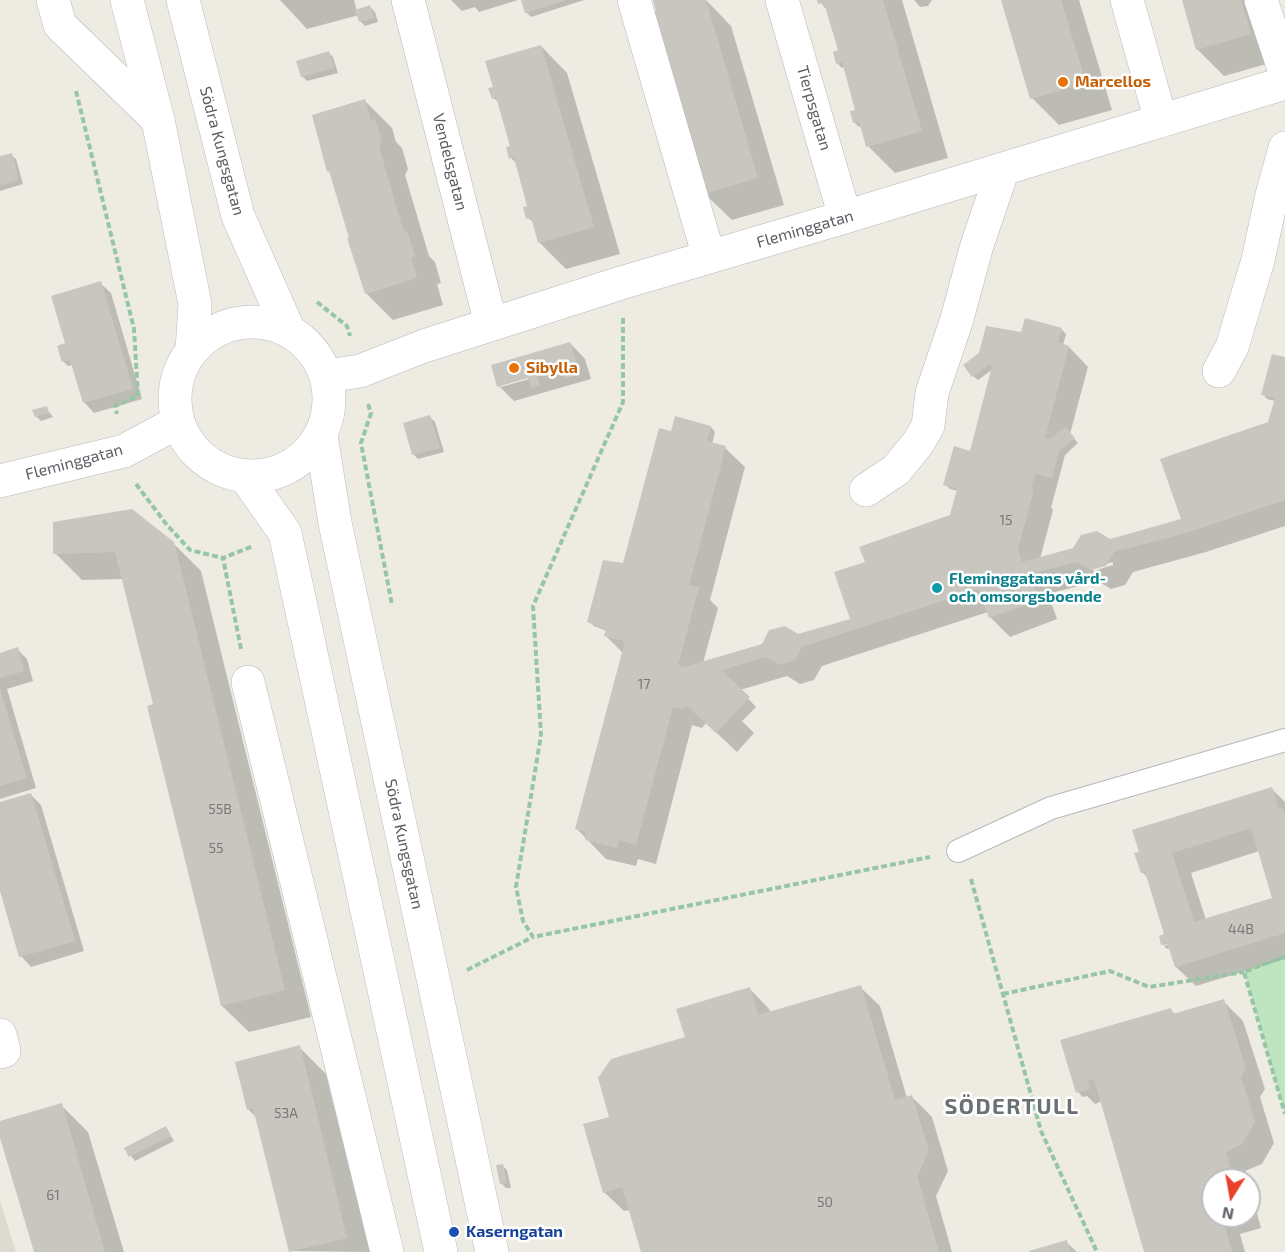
<!DOCTYPE html>
<meta charset="utf-8">
<style>
body{margin:0}
#map{position:relative;width:1285px;height:1252px;overflow:hidden;background:#edebe2;font-family:"Exo 2",sans-serif}
canvas{display:block}
.north{position:absolute;left:1201px;top:1168px;width:60px;height:60px;box-sizing:border-box;background:#fff;border:2px solid #bdbfc1;border-radius:50%;rotate:191deg;font-size:16px;font-weight:700;line-height:24px;text-align:center;color:#5a5e63}
.north::after{content:'';display:block;margin:auto;width:21px;height:27px;background:#e9422c;clip-path:polygon(50% 0,100% 100%,50% 72%,0 100%)}
</style>
<div id="map">
<canvas width="1285" height="1252"></canvas>
<div class="north">N</div>
</div>
<script>
const ctx = document.querySelector('canvas').getContext('2d');
ctx.lineJoin = 'round';
function paint(path, color) { ctx.fillStyle = color; ctx.fill(path, 'evenodd'); }
const toPath = rows => new Path2D(rows.map(r => 'M' + r).join(''));
function stroke(path, color, width, dash) { ctx.strokeStyle = color; ctx.lineWidth = width; ctx.lineCap = dash ? 'butt' : 'round'; ctx.setLineDash(dash || []); ctx.stroke(path); }
function write(font, color, halo, rows, align = 'center') {
  ctx.font = font + ' "Exo 2",sans-serif'; ctx.lineWidth = 5; ctx.setLineDash([]); ctx.textBaseline = 'middle'; ctx.strokeStyle = halo; ctx.fillStyle = color; for (const [text, x, y, turn = 0] of rows) {
    ctx.save(); ctx.translate(x, y); ctx.rotate((+turn || 0) * Math.PI / 180); ctx.textAlign = isNaN(turn) ? turn : align; if (halo) ctx.strokeText(text, 0, 0); ctx.fillText(text, 0, 0); ctx.restore();
  }
}
const education = toPath([
 [0,1201,16,1252,0,1252]
]);
const green = toPath([
 [1285,956,1285,1114,1244,972]
]);
const shadow = toPath([
 [280,0,354,0,357,11,370,7,375,12,378,22,365,26,360,21,359,15,307,29],
 [518,0,479,12,475,7,462,11,451,0],
 [523,0,584,0,531,17,526,12],
 [654,0,706,0,731,26,784,205,732,220,705,194],
 [819,0,902,0,948,158,895,173,868,146,862,126,859,127,855,123,851,112,858,115,845,67,842,68,837,63,841,56,827,8,825,8],
 [914,0,932,0,928,6,920,7],
 [1003,0,1079,0,1112,110,1059,125,1032,98],
 [1183,0,1259,0,1277,61,1224,76,1197,49],
 [541,46,567,73,620,254,566,269,539,242,534,222,528,218,531,212,515,162,511,158,512,147,499,102,493,98,495,88],
 [329,53,333,57,338,73,307,81,303,77,298,62],
 [365,101,392,128,396,142,402,148,408,169,405,175,429,256,435,262,441,283,437,284,443,305,393,320,366,293,332,174,328,171],
 [11,155,16,159,23,184,0,191,0,158],
 [100,283,111,293,142,399,94,413,84,402,73,365,68,366,63,361,64,345],
 [1061,329,1066,334,1063,345,1069,347,1088,367,1070,434,1078,443,1065,455,1051,508,1053,510,1040,559,1183,520,1269,423,1275,401,1267,399,1263,394,1285,359,1285,526,1206,552,1133,572,1125,585,1111,589,1098,581,1048,594,1057,619,1010,637,990,617,988,612,822,666,814,680,800,684,787,676,740,690,756,707,742,721,754,733,737,752,706,723,702,728,692,725,656,864,638,859,636,866,606,859,577,829,623,653,605,635,607,631,594,626,589,621,624,566,676,435,711,427,715,432,712,444,725,448,745,467,710,600,718,608,703,663,852,620,867,563,951,516,958,491,950,489,945,484,970,455,993,369,978,380,973,376,1026,335],
 [1113,562,1113,565,1093,571,1093,568],
 [570,343,585,359,591,379,514,401,499,386,493,366],
 [529,376,529,379,501,387,500,384],
 [46,408,53,417,41,421,36,416],
 [430,417,435,422,444,452,418,459,414,455,405,424],
 [173,543,201,571,311,1017,249,1032,222,1006,155,706,124,579,82,580,55,553],
 [17,649,27,659,33,681,7,689,36,788,0,799,0,654],
 [1272,789,1285,802,1285,959,1196,986,1176,967,1170,948,1167,949,1164,946,1175,942,1163,945,1160,937,1168,940,1149,879,1142,872,1136,854],
 [1259,851,1274,899,1206,920,1191,873],
 [31,795,41,805,84,951,31,967,21,956,0,886,0,804],
 [860,987,880,1006,907,1098,912,1097,932,1117,948,1171,936,1196,952,1252,643,1252,630,1210,624,1211,604,1192,611,1118,688,1038,750,989,769,1009,771,1013],
 [1223,1001,1243,1021,1265,1089,1260,1097,1274,1143,1262,1164,1245,1171,1247,1180,1213,1180,1213,1216,1249,1216,1249,1186,1261,1228,1240,1234,1245,1252,1146,1252,1102,1101,1095,1104,1087,1096,1083,1097,1078,1092,1062,1041,1171,1010,1176,1015],
 [299,1047,326,1074,370,1252,290,1251,257,1118,248,1109],
 [61,1105,88,1132,124,1252,35,1252,0,1132,0,1123],
 [166,1128,174,1141,135,1161,131,1156,126,1148],
 [502,1165,507,1170,511,1188,506,1188,502,1184],
 [1066,1242,1077,1252,1032,1252]
]);
const building = toPath([
 [521,0,564,0,564,1,525,13],
 [653,0,706,0,758,178,703,194,650,13,656,11],
 [817,0,883,0,922,131,866,147,859,121,853,123,850,111,855,110,842,62,836,64,833,52,838,50,824,3,818,4],
 [1001,0,1061,0,1086,83,1030,99],
 [1182,0,1241,0,1251,34,1196,50],
 [370,5,374,18,359,22,355,10],
 [541,45,594,227,538,243,531,217,526,219,523,207,527,206,514,157,509,159,506,147,510,146,496,97,492,99,488,88,493,87,485,61],
 [329,51,334,68,301,77,296,61],
 [365,99,371,120,375,119,382,142,379,147,403,230,408,233,415,256,411,258,417,278,365,294,347,238,349,238,329,171,327,172,312,115],
 [12,153,19,180,0,185,0,156],
 [101,281,133,389,83,403,70,360,62,362,57,346,65,343,51,296],
 [1025,318,1062,328,1058,342,1069,346,1045,438,1050,439,1065,427,1075,438,1059,451,1052,478,1035,474,1031,488,1034,489,1018,549,1022,562,1073,548,1081,535,1097,531,1110,539,1181,519,1160,459,1268,422,1275,398,1261,395,1272,354,1285,357,1285,500,1186,533,1114,552,1106,566,1090,570,1077,562,1029,574,1039,600,989,618,978,589,802,647,795,660,779,665,766,657,721,670,750,697,716,733,686,705,682,709,673,707,636,845,619,840,617,848,585,840,586,832,575,829,625,641,604,636,606,629,587,622,603,560,623,563,659,428,671,431,675,416,711,426,707,441,726,446,689,585,699,587,678,665,684,667,762,644,769,630,785,626,798,634,850,619,834,572,865,562,859,547,950,515,957,489,943,485,954,446,970,451,992,366,988,365,972,377,963,365,979,353,986,326,1021,332],
 [570,342,577,364,574,365,577,375,565,379,562,368,537,376,540,386,531,388,528,378,497,387,491,365],
 [47,406,49,413,35,417,32,410],
 [430,415,440,448,412,455,403,423],
 [132,509,174,542,285,990,221,1006,147,706,153,704,115,552,53,554,53,522],
 [18,647,24,671,0,678,0,653],
 [0,689,27,778,0,786],
 [1272,787,1279,809,1283,808,1285,813,1285,933,1175,967,1167,943,1161,945,1159,936,1164,934,1145,872,1141,873,1134,853,1139,852,1132,830],
 [1251,828,1272,898,1194,922,1172,853],
 [31,793,75,941,19,957,0,891,0,802],
 [861,985,895,1100,912,1095,929,1151,917,1176,939,1252,641,1252,622,1187,603,1193,583,1124,609,1117,598,1078,611,1059,685,1037,676,1009,750,987,758,1015],
 [1224,999,1246,1068,1241,1077,1255,1122,1242,1144,1226,1152,1234,1180,1213,1180,1213,1216,1222,1216,1232,1252,1144,1252,1094,1079,1088,1080,1090,1089,1076,1093,1060,1040,1171,1008,1173,1014],
 [300,1045,347,1238,289,1252,253,1108,247,1110,235,1062],
 [62,1103,105,1252,34,1252,0,1138,0,1121],
 [166,1126,171,1136,129,1157,124,1148],
 [503,1164,507,1183,500,1184,496,1165],
 [1067,1240,1070,1252,1029,1252,1029,1251]
]);
const path = toPath([
 [76,91,134,329,138,396,115,406,117,414],
 [317,302,347,326,350,336],
 [623,318,623,402,533,606,541,735,516,887,523,921,533,937,930,857],
 [368,404,371,413,361,443,392,605],
 [136,484,167,525,190,550,223,558],
 [241,649,223,558,253,546],
 [971,879,1041,1131,1097,1252],
 [1285,956,1244,972,1285,1114],
 [467,970,533,937],
 [1003,994,1110,971,1149,987,1244,972]
]);
const lane = toPath([
 [958,851,1051,808,1285,740]
]);
const street = toPath([
 [53,0,60,25,158,120],
 [408,0,491,324],
 [634,0,709,257],
 [782,0,845,217],
 [1127,0,1161,121],
 [1261,0,1285,72],
 [1219,371,1232,347,1258,260,1272,195,1285,148],
 [327,376,360,371,424,346,621,283,845,217,1285,83],
 [0,481,124,451,178,422],
 [866,490,896,470,918,443,928,426,932,393,957,319,977,245,1003,169],
 [248,682,387,1252],
 [0,1035,4,1051,0,1052]
]);
const secondary = toPath([
 [127,0,158,120,195,304,192,350],
 [183,0,238,216,289,331],
 '175 399a77 77 0 1 1 154 0a77 77 0 1 1-154 0Z',
 [321,435,335,523,492,1252],
 [245,476,285,533,441,1252]
]);
const markers = [
 [1063,82,6,"#e8710a"],
 [514,368,6,"#e8710a"],
 [937,588,6,"#0f9aa8"],
 [454,1232,6,"#1a4fb4"]
];
const numberNames = [
 ["15",1006,520],
 ["17",644,684],
 ["55B",220,809],
 ["55",216,848],
 ["44B",1241,929],
 ["53A",286,1113],
 ["61",53,1195],
 ["50",825,1202]
];
const foodNames = [
 ["Marcellos",1075,82],
 ["Sibylla",526,368]
];
const streetNames = [
 ["Tierpsgatan",814,108,74],
 ["Södra Kungsgatan",222,151,75],
 ["Vendelsgatan",450,162,76],
 ["Fleminggatan",805,229,-16],
 ["Fleminggatan",74,462,-15],
 ["Södra Kungsgatan",404,844,78]
];
const cultureNames = [
 ["Fleminggatans vård-",949,579],
 ["och omsorgsboende",949,597]
];
const transitNames = [
 ["Kaserngatan",466,1232]
];
const districtNames = [
 ["SÖDERTULL",1012,1107]
];
paint(education, '#dddad0');
paint(green, '#bee5bf');
paint(shadow, '#0003');
paint(building, '#c8c6bf');
stroke(lane, '#b5b8bc', 24);
stroke(street, '#b5b8bc', 34);
stroke(secondary, '#b8bbc1', 34);
stroke(path, '#97c6a6', 4, [6, 3]);
stroke(lane, '#fff', 22);
stroke(street, '#fff', 33);
stroke(secondary, '#fff', 33);
for (const [x, y, r, color] of markers) { const dot = new Path2D(); dot.arc(x, y, r, 0, 2 * Math.PI); ctx.fillStyle = color; ctx.fill(dot); stroke(dot, '#fff', 2); }
write('14px', '#76787a', null, numberNames);
write('bold 16px', '#c56008', '#fff', foodNames, 'left');
write('16px', '#5a5e63', '#fff', streetNames);
write('bold 16px', '#0d838f', '#fff', cultureNames, 'left');
write('bold 16px', '#164399', '#fff', transitNames, 'left');
ctx.letterSpacing = '1.5px';
write('bold 22px', '#6b7075', '#fff', districtNames);
ctx.letterSpacing = '0px';
</script>
